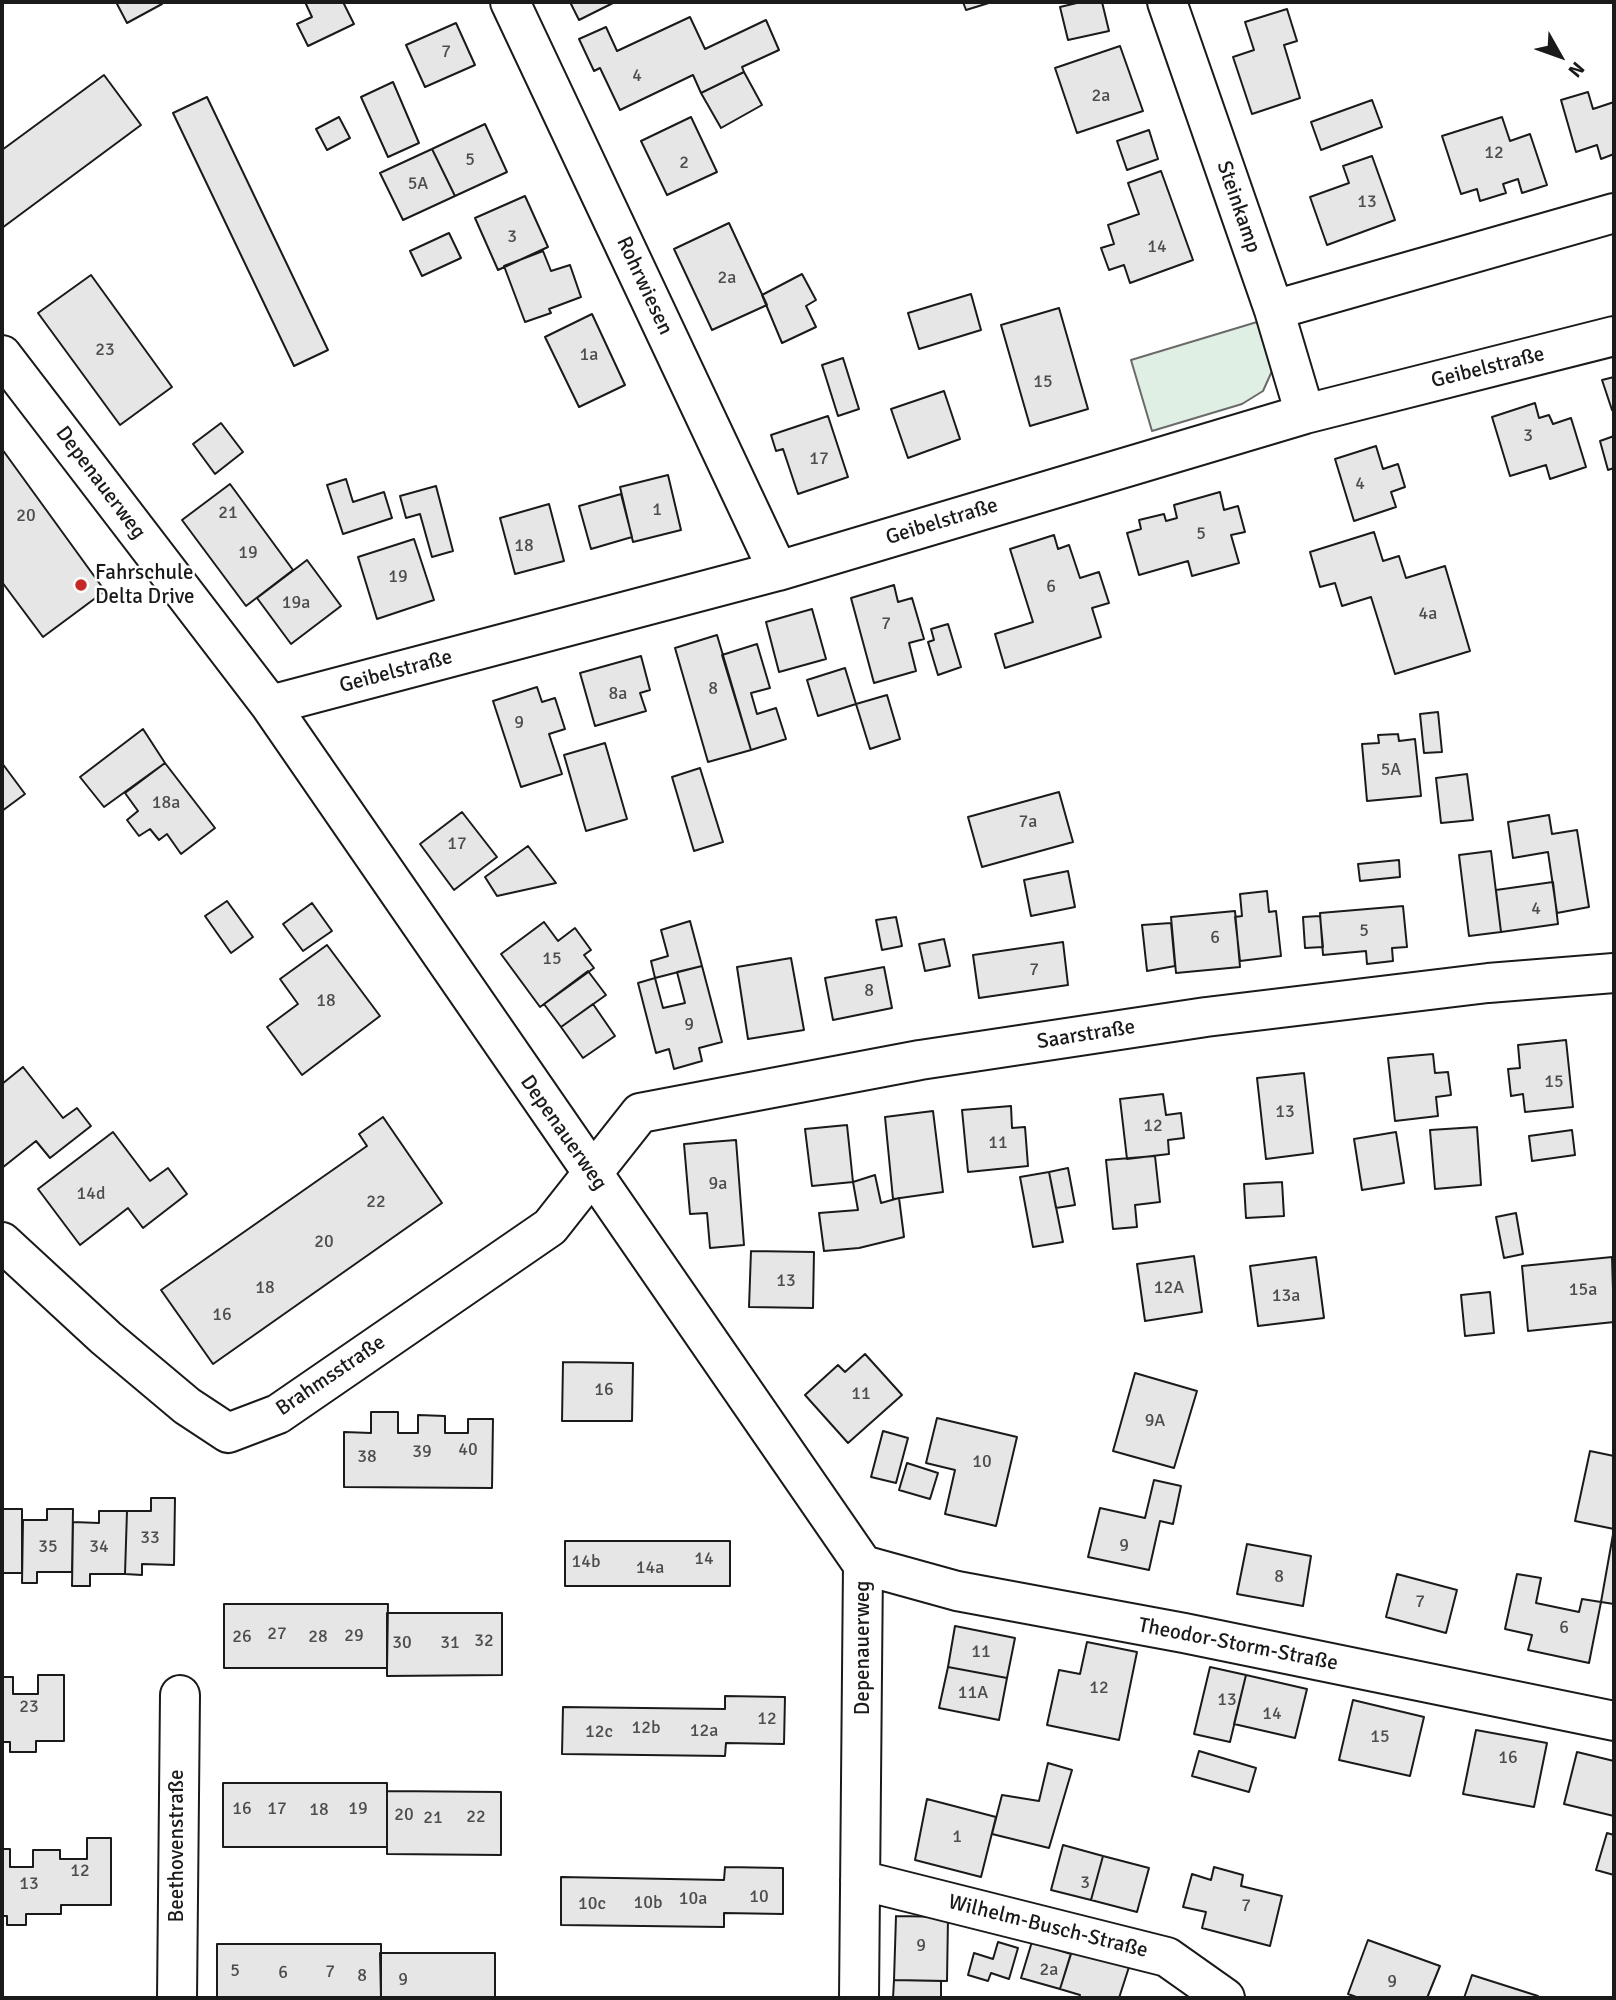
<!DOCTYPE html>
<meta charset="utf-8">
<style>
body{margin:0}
#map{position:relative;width:1616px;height:2000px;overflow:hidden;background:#fff;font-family:Signika,sans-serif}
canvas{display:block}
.frame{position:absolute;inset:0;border:4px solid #1a1a1a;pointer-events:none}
.north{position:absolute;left:1525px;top:21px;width:70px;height:70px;-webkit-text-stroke:5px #fff;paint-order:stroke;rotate:130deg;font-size:19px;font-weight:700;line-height:28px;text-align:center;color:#1a1a1a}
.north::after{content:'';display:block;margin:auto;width:24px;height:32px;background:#1a1a1a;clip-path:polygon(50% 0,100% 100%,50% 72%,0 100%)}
</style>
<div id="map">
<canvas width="1616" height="2000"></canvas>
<div class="frame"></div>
<div class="north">N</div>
</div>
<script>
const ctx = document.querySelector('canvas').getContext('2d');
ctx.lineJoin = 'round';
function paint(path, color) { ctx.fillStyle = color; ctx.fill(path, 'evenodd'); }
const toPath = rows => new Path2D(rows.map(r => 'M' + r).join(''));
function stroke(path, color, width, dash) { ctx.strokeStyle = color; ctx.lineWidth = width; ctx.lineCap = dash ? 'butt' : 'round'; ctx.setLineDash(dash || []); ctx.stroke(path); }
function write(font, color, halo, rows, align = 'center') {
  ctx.font = font + ' Signika,sans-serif'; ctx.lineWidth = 5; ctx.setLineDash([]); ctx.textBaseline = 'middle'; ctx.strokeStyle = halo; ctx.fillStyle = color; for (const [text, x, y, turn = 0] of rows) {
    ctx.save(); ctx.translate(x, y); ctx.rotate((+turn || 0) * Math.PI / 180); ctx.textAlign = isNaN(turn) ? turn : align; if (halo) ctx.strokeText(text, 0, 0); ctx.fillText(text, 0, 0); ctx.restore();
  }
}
const green = toPath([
 [1257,322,1272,371,1263,391,1242,404,1152,431,1131,360,1257,322]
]);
const building = toPath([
 [116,2,160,2,162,4,127,23,116,2],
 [305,2,343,2,354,24,308,46,297,24,312,17,305,2],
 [570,2,615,2,579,20,570,2],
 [963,2,992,2,966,10,963,2],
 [1081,2,1102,2,1109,31,1068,40,1060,7,1081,2],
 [1287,9,1297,41,1284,45,1300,98,1252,114,1233,57,1254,50,1245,22,1287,9],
 [690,17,705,49,766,20,779,50,742,67,744,72,701,93,693,75,620,110,600,68,594,71,579,39,606,27,617,51,690,17],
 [456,23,475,65,425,87,406,45,456,23],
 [1120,46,1143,111,1077,133,1055,68,1120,46],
 [744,72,762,105,721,128,701,93,744,72],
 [104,75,141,125,2,228,2,150,104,75],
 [393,82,419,143,388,157,361,97,393,82],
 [1588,92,1593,109,1614,102,1614,154,1601,159,1597,145,1576,152,1561,100,1588,92],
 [207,97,328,350,294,366,173,113,207,97],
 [1372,100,1382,127,1321,150,1311,122,1372,100],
 [339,117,350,138,327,150,316,129,339,117],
 [691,117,717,172,667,195,641,141,691,117],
 [1502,117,1510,141,1530,134,1547,185,1522,193,1518,179,1503,184,1506,193,1480,201,1477,189,1461,194,1442,136,1502,117],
 [485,124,507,172,455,196,432,149,485,124],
 [1149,130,1158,159,1127,170,1117,141,1149,130],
 [432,149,455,196,403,220,380,173,432,149],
 [1372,156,1395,220,1327,245,1310,197,1349,183,1343,166,1372,156],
 [1161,171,1193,260,1130,283,1124,265,1109,270,1101,248,1114,244,1108,225,1139,214,1128,183,1161,171],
 [525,196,548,247,498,270,475,218,525,196],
 [729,223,767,305,712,330,674,249,729,223],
 [449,233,461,258,422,276,410,251,449,233],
 [543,251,551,271,570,265,581,297,549,309,551,313,525,322,504,266,543,251],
 [802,274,816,300,806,306,816,327,782,343,762,295,802,274],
 [91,275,172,387,120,425,38,313,91,275],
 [971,294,981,330,919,349,908,313,971,294],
 [1059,308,1088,409,1030,426,1001,325,1059,308],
 [592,314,625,385,579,407,545,337,592,314],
 [843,358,859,409,838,416,822,365,843,358],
 [1614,377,1614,409,1612,410,1602,380,1614,377],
 [944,391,960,439,908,458,891,409,944,391],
 [1535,403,1539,418,1549,415,1553,424,1571,418,1586,467,1550,479,1546,465,1510,476,1492,417,1535,403],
 [828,416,848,477,798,494,783,449,776,451,771,435,828,416],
 [221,423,243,452,215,474,193,444,221,423],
 [1614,436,1614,468,1608,470,1600,441,1614,436],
 [1376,446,1383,469,1398,464,1405,487,1391,492,1396,507,1354,521,1335,459,1376,446],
 [2,449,105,591,43,637,2,582,2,449],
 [668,475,681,530,633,542,620,487,668,475],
 [346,479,353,502,384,492,392,518,343,534,327,485,346,479],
 [230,484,293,570,246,606,182,520,230,484],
 [436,486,453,551,432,557,420,514,406,518,400,496,436,486],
 [1220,492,1224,510,1238,506,1245,532,1231,535,1239,563,1192,576,1188,561,1139,575,1127,533,1141,529,1139,520,1164,514,1166,521,1177,518,1174,505,1220,492],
 [621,494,632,537,591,549,579,506,621,494],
 [549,504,564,561,515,574,500,518,549,504],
 [1374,532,1383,561,1399,556,1406,578,1445,566,1470,651,1395,674,1371,597,1342,606,1335,583,1320,587,1310,552,1374,532],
 [1054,535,1058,549,1069,545,1080,578,1099,572,1109,603,1092,608,1101,637,1005,668,995,634,1033,622,1010,549,1054,535],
 [414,539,434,600,377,619,358,557,414,539],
 [307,560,341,606,291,644,257,598,307,560],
 [894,585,898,602,912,598,924,639,909,643,916,671,874,683,851,598,894,585],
 [812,609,826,659,779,672,766,622,812,609],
 [948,624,961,667,938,675,928,642,934,640,931,629,948,624],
 [717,635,751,750,708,762,675,648,717,635],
 [757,644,770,688,751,693,757,714,776,708,786,739,751,750,722,655,757,644],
 [641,656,650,690,640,693,646,711,595,726,580,673,641,656],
 [845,668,856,704,818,716,807,680,845,668],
 [537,687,542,702,555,698,565,729,549,734,562,774,521,787,493,701,537,687],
 [887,695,900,739,870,749,856,704,887,695],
 [1438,712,1442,752,1424,753,1420,714,1438,712],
 [143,729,165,763,104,807,80,777,143,729],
 [1398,734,1399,741,1415,739,1421,796,1367,801,1362,744,1379,743,1378,735,1398,734],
 [605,743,627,819,586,831,564,755,605,743],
 [2,763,25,794,2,811,2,763],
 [165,763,215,828,181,854,167,834,159,840,150,829,139,836,127,820,138,811,125,793,165,763],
 [700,768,723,842,694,851,672,777,700,768],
 [1467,774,1473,820,1441,823,1436,778,1467,774],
 [1059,792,1073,842,982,867,968,817,1059,792],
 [462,812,497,857,454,890,420,844,462,812],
 [1549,815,1552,834,1577,830,1589,907,1557,913,1548,852,1513,858,1508,822,1549,815],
 [528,846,556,883,497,896,485,877,528,846],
 [1491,851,1501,932,1469,936,1459,855,1491,851],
 [1399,860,1400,877,1360,881,1358,864,1399,860],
 [1068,871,1075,907,1031,916,1024,880,1068,871],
 [1553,882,1558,924,1501,932,1496,890,1553,882],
 [1267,891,1269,912,1276,911,1281,956,1240,961,1235,917,1242,916,1240,894,1267,891],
 [227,901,253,937,231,953,205,916,227,901],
 [312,903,332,931,303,951,283,924,312,903],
 [1403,906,1407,947,1392,948,1393,961,1367,964,1366,951,1323,955,1320,913,1403,906],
 [1235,911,1240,967,1176,973,1171,917,1235,911],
 [1320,916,1323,947,1305,948,1303,917,1320,916],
 [896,917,902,946,882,950,876,920,896,917],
 [690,921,702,966,655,978,651,961,668,956,661,930,690,921],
 [544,922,558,941,575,928,591,950,584,955,594,968,540,1007,501,954,544,922],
 [1171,923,1175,966,1147,971,1142,925,1171,923],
 [944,939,950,966,925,971,919,944,944,939],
 [1063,942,1068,985,979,998,973,955,1063,942],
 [327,945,380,1016,302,1075,267,1027,298,1004,280,979,327,945],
 [791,958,804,1030,748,1039,737,967,791,958],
 [702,966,722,1042,699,1048,702,1061,674,1069,669,1049,656,1053,638,983,655,978,663,1008,685,1003,677,972,702,966],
 [884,967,892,1008,833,1020,825,978,884,967],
 [588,971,606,995,561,1027,544,1004,588,971],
 [593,1004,615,1036,583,1058,561,1027,593,1004],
 [1566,1040,1573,1107,1525,1112,1523,1094,1511,1096,1508,1069,1520,1068,1518,1045,1566,1040],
 [1433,1054,1435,1073,1448,1072,1451,1095,1436,1097,1438,1116,1395,1121,1388,1058,1433,1054],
 [23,1067,63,1118,77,1108,91,1126,50,1158,36,1141,2,1168,2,1084,23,1067],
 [1304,1073,1313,1153,1266,1159,1257,1078,1304,1073],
 [1163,1094,1166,1115,1181,1113,1184,1138,1168,1140,1169,1154,1127,1159,1120,1099,1163,1094],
 [1011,1106,1012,1128,1025,1127,1028,1166,968,1172,962,1110,1011,1106],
 [933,1111,943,1192,893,1199,885,1117,933,1111],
 [383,1117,442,1203,213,1364,161,1290,367,1146,359,1134,383,1117],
 [847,1125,853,1182,812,1186,805,1129,847,1125],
 [1477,1127,1481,1185,1435,1189,1430,1130,1477,1127],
 [1572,1130,1575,1155,1532,1161,1529,1136,1572,1130],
 [113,1132,150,1181,168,1168,187,1194,143,1228,128,1208,80,1245,38,1189,113,1132],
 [1396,1132,1404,1183,1362,1190,1354,1139,1396,1132],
 [736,1140,744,1245,710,1248,707,1213,690,1214,684,1144,736,1140],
 [1155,1156,1160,1202,1135,1205,1137,1227,1113,1229,1106,1160,1155,1156],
 [1068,1168,1075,1205,1056,1208,1049,1172,1068,1168],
 [1049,1172,1063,1242,1033,1247,1020,1177,1049,1172],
 [875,1175,881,1203,899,1198,904,1237,859,1248,824,1251,819,1213,858,1210,853,1182,875,1175],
 [1282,1182,1284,1216,1246,1218,1244,1184,1282,1182],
 [1516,1213,1523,1254,1504,1258,1496,1217,1516,1213],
 [751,1251,814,1252,813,1308,749,1307,751,1251],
 [1194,1256,1202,1312,1145,1321,1137,1264,1194,1256],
 [1316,1257,1324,1318,1258,1326,1250,1266,1316,1257],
 [1612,1257,1614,1322,1528,1331,1522,1266,1612,1257],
 [1490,1292,1494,1333,1465,1336,1461,1295,1490,1292],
 [865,1354,902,1395,848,1443,805,1395,838,1365,845,1372,865,1354],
 [563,1362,633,1363,632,1421,562,1421,563,1362],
 [1135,1373,1197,1391,1174,1468,1113,1451,1135,1373],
 [371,1412,398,1412,398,1433,418,1433,418,1415,445,1416,445,1433,468,1433,468,1419,493,1419,492,1488,344,1487,344,1432,371,1433,371,1412],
 [937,1418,1017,1437,996,1526,945,1514,955,1470,926,1463,937,1418],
 [883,1431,908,1438,896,1483,871,1477,883,1431],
 [1590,1451,1614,1456,1614,1604,1601,1602,1614,1529,1575,1521,1590,1451],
 [907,1463,938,1473,930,1499,899,1490,907,1463],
 [1154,1480,1181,1486,1173,1524,1160,1521,1149,1570,1088,1557,1100,1508,1145,1518,1154,1480],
 [151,1498,175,1498,174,1565,142,1564,142,1575,125,1574,127,1511,151,1511,151,1498],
 [2,1509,22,1509,22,1573,2,1573,2,1509],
 [47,1509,73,1509,72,1572,37,1572,37,1583,22,1583,23,1520,47,1520,47,1509],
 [99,1511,127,1511,125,1574,90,1574,90,1586,72,1586,73,1522,99,1523,99,1511],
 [565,1541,730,1541,730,1586,565,1586,565,1541],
 [1247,1544,1311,1556,1303,1606,1237,1594,1247,1544],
 [1397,1574,1457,1590,1446,1633,1386,1617,1397,1574],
 [1517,1574,1541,1578,1536,1603,1579,1612,1582,1599,1601,1602,1589,1663,1528,1650,1532,1635,1505,1629,1517,1574],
 [224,1604,388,1604,387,1668,224,1668,224,1604],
 [387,1613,502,1613,502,1675,387,1676,387,1613],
 [955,1626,1015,1638,1007,1678,948,1667,955,1626],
 [1087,1642,1137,1652,1119,1740,1047,1725,1059,1670,1080,1674,1087,1642],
 [948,1667,1007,1678,999,1720,939,1708,948,1667],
 [1210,1667,1246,1675,1230,1742,1194,1734,1210,1667],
 [38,1675,64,1675,64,1741,36,1741,36,1752,10,1752,10,1742,2,1742,2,1677,13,1677,13,1694,38,1694,38,1675],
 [1246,1675,1307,1689,1295,1738,1234,1724,1246,1675],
 [725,1696,785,1697,784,1744,726,1743,725,1756,562,1754,563,1707,725,1709,725,1696],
 [1353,1700,1424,1717,1410,1776,1339,1760,1353,1700],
 [1476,1730,1547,1743,1534,1807,1463,1794,1476,1730],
 [1199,1751,1256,1768,1249,1792,1192,1776,1199,1751],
 [1577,1752,1614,1761,1614,1816,1564,1804,1577,1752],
 [1048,1763,1072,1770,1049,1848,992,1834,1002,1795,1039,1801,1048,1763],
 [223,1783,387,1783,387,1847,223,1847,223,1783],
 [387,1791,501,1792,501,1855,387,1854,387,1791],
 [927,1799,996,1817,981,1877,915,1860,927,1799],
 [1607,1833,1614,1835,1614,1875,1596,1870,1607,1833],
 [87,1838,111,1838,111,1905,61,1905,61,1914,26,1914,26,1925,7,1925,7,1916,2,1916,2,1849,10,1849,10,1867,33,1867,33,1850,60,1850,60,1859,87,1859,87,1838],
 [1063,1845,1103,1856,1091,1900,1051,1890,1063,1845],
 [1103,1856,1149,1868,1137,1912,1091,1900,1103,1856],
 [725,1867,783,1868,783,1914,724,1913,724,1927,561,1925,561,1877,724,1880,725,1867],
 [1214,1867,1243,1875,1241,1886,1282,1896,1270,1946,1202,1928,1206,1912,1183,1907,1192,1874,1211,1880,1214,1867],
 [896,1916,948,1917,947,1981,894,1980,896,1916],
 [1034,1935,1057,1941,1055,1949,1071,1954,1060,1989,1021,1978,1034,1935],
 [1368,1940,1440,1966,1427,1998,1359,1998,1348,1994,1368,1940],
 [998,1942,1018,1948,1009,1979,991,1973,988,1981,968,1975,974,1953,993,1959,998,1942],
 [217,1944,381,1944,381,1998,217,1998,217,1944],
 [1072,1950,1129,1967,1119,1998,1079,1998,1080,1995,1060,1989,1072,1950],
 [380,1953,495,1953,495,1998,381,1998,380,1953],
 [1472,1975,1538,1996,1537,1998,1464,1998,1472,1975],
 [894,1980,941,1981,941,1998,893,1998,894,1980]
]);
const minor = toPath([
 [510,2,778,571],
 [1167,2,1274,310,1305,414],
 [1274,310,1614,213],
 [2,355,270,705,863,1565,859,1998],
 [270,705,778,571,1305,414,1614,336],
 [2,1242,106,1338,187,1406,228,1433,278,1414,550,1227,640,1113,920,1060,1206,1017,1488,983,1614,973],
 [863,1565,957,1591,1184,1633,1614,1721],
 [860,1880,1167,1957,1225,1998],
 [177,1998,180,1695]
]);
const markers = [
 [81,585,7,"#c62828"]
];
const numberNames = [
 ["7",446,52],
 ["4",637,76],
 ["2a",1101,96],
 ["12",1494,153],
 ["5",470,160],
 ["2",684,163],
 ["5A",418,184],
 ["13",1367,202],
 ["3",512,237],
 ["14",1157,247],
 ["2a",727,278],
 ["23",105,350],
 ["1a",589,355],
 ["15",1043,382],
 ["3",1528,436],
 ["17",819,459],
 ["4",1360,484],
 ["1",657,510],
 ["21",228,513],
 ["20",26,516],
 ["5",1201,534],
 ["18",524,546],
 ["19",248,553],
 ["19",398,577],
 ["6",1051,587],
 ["19a",296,603],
 ["4a",1428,614],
 ["7",886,624],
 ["8",713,689],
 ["8a",618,694],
 ["9",519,723],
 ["5A",1391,770],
 ["18a",166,803],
 ["7a",1028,822],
 ["17",457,844],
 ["4",1536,909],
 ["5",1364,931],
 ["6",1215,938],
 ["15",552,959],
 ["7",1034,970],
 ["8",869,991],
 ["18",326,1001],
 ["9",689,1025],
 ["15",1554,1082],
 ["13",1285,1112],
 ["12",1153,1126],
 ["11",998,1143],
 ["9a",718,1184],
 ["14d",91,1194],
 ["22",376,1202],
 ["20",324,1242],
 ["13",786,1281],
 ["18",265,1288],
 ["12A",1169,1288],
 ["15a",1583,1290],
 ["13a",1286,1296],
 ["16",222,1315],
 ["16",604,1390],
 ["11",861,1394],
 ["9A",1155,1421],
 ["40",468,1450],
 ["39",422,1452],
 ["38",367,1457],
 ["10",982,1462],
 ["33",150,1538],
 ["9",1124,1546],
 ["35",48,1547],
 ["34",99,1547],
 ["14",704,1559],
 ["14b",586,1562],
 ["14a",650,1568],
 ["8",1279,1577],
 ["7",1420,1602],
 ["6",1564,1628],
 ["27",277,1634],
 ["29",354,1636],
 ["26",242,1637],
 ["28",318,1637],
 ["32",484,1641],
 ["30",402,1643],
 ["31",450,1643],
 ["11",981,1652],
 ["12",1099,1688],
 ["11A",973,1693],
 ["13",1227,1700],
 ["23",29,1707],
 ["14",1272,1714],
 ["12",767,1719],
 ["12b",646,1728],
 ["12a",704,1731],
 ["12c",599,1732],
 ["15",1380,1737],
 ["16",1508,1758],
 ["16",242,1809],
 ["17",277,1809],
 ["19",358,1809],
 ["18",319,1810],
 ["20",404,1815],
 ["22",476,1817],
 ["21",433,1818],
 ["1",957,1837],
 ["12",80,1871],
 ["3",1085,1883],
 ["13",29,1884],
 ["10",759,1897],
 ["10a",693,1899],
 ["10b",648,1903],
 ["10c",592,1904],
 ["7",1246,1906],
 ["9",921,1946],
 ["2a",1049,1970],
 ["5",235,1971],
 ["7",330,1972],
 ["6",283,1973],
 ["8",362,1976],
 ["9",403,1980],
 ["9",1392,1982]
];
const streetNames = [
 ["Steinkamp",1238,207,71],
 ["Rohrwiesen",644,286,65],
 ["Geibelstraße",1488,368,-14],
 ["Depenauerweg",100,483,53],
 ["Geibelstraße",942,522,-17],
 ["Geibelstraße",396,672,-15],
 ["Saarstraße",1086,1035,-9],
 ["Depenauerweg",563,1133,55],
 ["Brahmsstraße",331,1376,-34],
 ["Theodor-Storm-Straße",1238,1645,11],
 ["Depenauerweg",863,1648,-90],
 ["Beethovenstraße",177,1846,-90],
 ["Wilhelm-Busch-Straße",1048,1927,14]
];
const poiNames = [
 ["Fahrschule",95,573],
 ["Delta Drive",95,597]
];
paint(green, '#e0efe3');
stroke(green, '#6a6a6a', 2);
paint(building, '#e6e6e6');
stroke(building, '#1a1a1a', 2);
stroke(minor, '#1a1a1a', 42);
stroke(minor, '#fff', 38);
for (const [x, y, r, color] of markers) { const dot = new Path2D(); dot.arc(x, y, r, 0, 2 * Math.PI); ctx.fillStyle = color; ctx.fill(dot); stroke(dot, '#fff', 2.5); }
write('18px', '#4d4d4d', null, numberNames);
write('21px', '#1a1a1a', '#fff', streetNames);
write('21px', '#1a1a1a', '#fff', poiNames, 'left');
</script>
